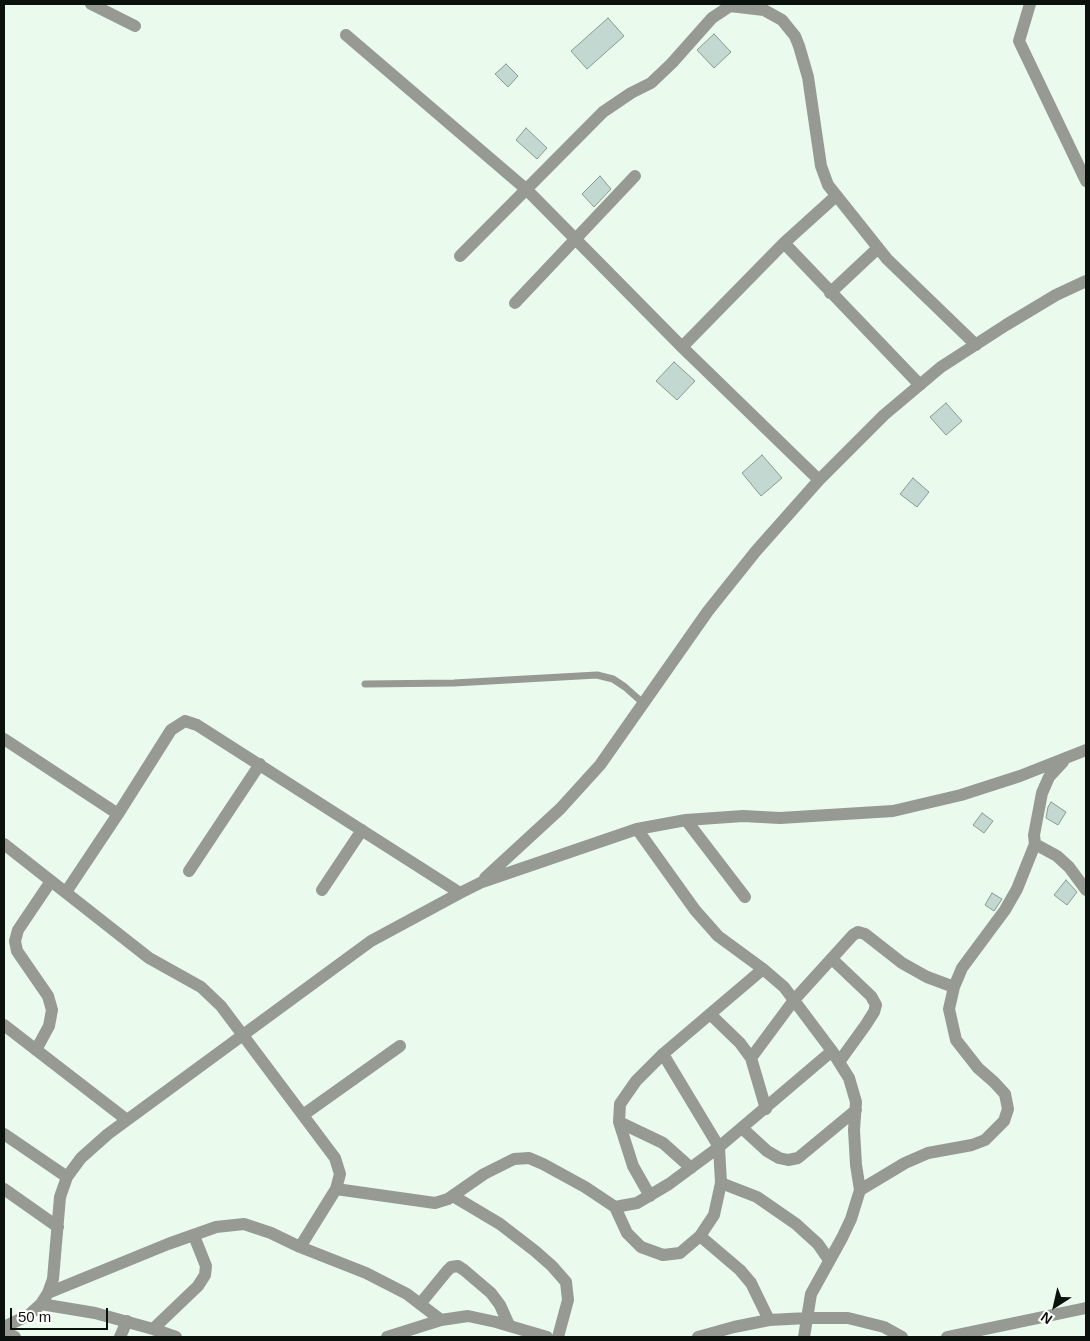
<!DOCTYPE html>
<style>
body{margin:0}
#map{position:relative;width:1090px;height:1341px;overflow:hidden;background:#eafaec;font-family:Arial,sans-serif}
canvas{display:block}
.frame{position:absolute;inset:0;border:5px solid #0b110d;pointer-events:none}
.north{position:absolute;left:1030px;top:1281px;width:50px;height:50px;-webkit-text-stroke:4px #fff;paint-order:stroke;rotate:215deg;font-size:14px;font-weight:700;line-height:20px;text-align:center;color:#0b110d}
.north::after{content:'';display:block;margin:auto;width:18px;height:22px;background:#0b110d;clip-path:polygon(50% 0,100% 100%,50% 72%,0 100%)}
.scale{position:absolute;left:10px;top:1308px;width:98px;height:22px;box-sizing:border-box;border:2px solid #0b110d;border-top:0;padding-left:6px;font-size:15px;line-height:18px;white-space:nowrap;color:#0b110d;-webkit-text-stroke:4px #fff;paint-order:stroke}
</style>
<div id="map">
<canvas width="1090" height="1341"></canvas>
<div class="frame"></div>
<div class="north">N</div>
<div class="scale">50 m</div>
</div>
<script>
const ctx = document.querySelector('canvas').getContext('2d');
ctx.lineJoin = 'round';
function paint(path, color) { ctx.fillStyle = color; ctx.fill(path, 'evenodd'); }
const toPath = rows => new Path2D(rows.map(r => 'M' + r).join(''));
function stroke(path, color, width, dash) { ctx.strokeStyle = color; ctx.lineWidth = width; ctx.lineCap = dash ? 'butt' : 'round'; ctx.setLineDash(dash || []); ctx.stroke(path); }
const building = toPath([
 [608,18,624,36,587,69,571,51,608,18],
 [714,34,731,52,714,68,697,50,714,34],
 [506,64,518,76,508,87,495,74,506,64],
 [526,128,547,148,537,159,516,140,526,128],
 [600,176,611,189,594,207,582,194,600,176],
 [674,362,695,381,677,400,656,381,674,362],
 [946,403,962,421,946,435,930,417,946,403],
 [762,455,782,478,761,496,742,473,762,455],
 [913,478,929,492,917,507,900,494,913,478],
 [1051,802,1066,812,1058,825,1046,818,1048,807,1051,802],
 [982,813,993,821,984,833,973,825,982,813],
 [1066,880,1077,892,1067,905,1054,895,1066,880],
 [992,893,1002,899,994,911,985,905,992,893]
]);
const lane = toPath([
 [365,684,454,683,597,675,613,679,625,687,643,703]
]);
const street = toPath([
 [91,4,135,26],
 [1030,4,1019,41,1086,181],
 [346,35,527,190,682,347,819,480],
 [784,243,920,385],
 [460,256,603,112,631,93,651,83,672,63,712,18,730,6,764,10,782,20,795,36,799,46,808,77,821,166,828,185,887,259,976,345],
 [830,293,878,248],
 [515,303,635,176],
 [682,347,784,243,836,196],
 [4,739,118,814],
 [686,820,745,897],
 [637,829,695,910,718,936,763,969,784,987,832,1051,849,1078,856,1102,854,1130,856,1165,860,1190,851,1219,842,1238,811,1294,804,1337],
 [4,844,149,958,201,987,221,1006,335,1158,340,1174,336,1189,300,1247],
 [1035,844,1057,856,1069,867,1086,890],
 [189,871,260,764],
 [485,878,560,809,600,765,708,611,756,551,819,480,884,415,941,367,1006,325,1056,295,1086,281],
 [322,890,362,830],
 [66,892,118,814,171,730,185,721,197,725,460,893],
 [832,959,871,996,876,1005,874,1012,865,1026,839,1062],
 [710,1014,740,1043,751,1058,766,1109],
 [4,1025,127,1120],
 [36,1050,49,1026,52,1010,48,996,17,951,15,941,18,930,51,881],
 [663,1054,719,1147,721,1183,757,1197,796,1224,818,1244,829,1260],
 [751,1058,794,1000,853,935,858,932,865,934,902,963,927,977,954,987],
 [303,1115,400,1046],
 [619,1122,620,1104,636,1081,663,1054,763,969],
 [742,1128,767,1151,779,1158,788,1160,798,1158,856,1110],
 [4,1134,67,1177],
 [4,1189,58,1227],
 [336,1189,435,1203,448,1199,484,1174,514,1159,529,1158,543,1164,585,1187,615,1207,627,1233,641,1247,663,1255,680,1253,700,1236,714,1215,721,1183],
 [860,1190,905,1163,928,1153,972,1145,985,1140,1004,1121,1008,1109,1005,1094,994,1082,978,1068,956,1040,949,1009,954,987,962,968,1005,910,1017,889,1035,844,1034,835,1042,793,1049,777,1063,762],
 [453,1196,500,1224,535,1251,552,1266,566,1282,568,1300,558,1337],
 [650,1196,633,1166,619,1122,663,1143,691,1168],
 [615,1207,637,1203,669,1184,719,1147,832,1051],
 [700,1236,740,1270,751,1283,769,1320],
 [48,1293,168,1244,216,1227,244,1224,271,1233,300,1247,366,1273,407,1294,441,1320,468,1316,496,1322,547,1337],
 [41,1304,95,1313,153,1329,176,1337],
 [420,1304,447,1271,451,1267,458,1266,464,1270,491,1293,500,1305,509,1325],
 [4,1327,29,1315,41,1304,48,1293,53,1279,60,1197,67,1177,81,1158,108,1134,371,941,460,893,482,882,637,829,686,820,743,816,780,818,893,811,961,795,1020,776,1086,750],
 [153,1329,198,1286,205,1275,206,1266,194,1236],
 [4,1331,15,1337],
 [120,1337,127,1321],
 [387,1337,441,1320],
 [698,1337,734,1327,769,1320,808,1318,848,1318,884,1327,902,1337],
 [947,1337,1086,1308]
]);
paint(building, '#c3d8d0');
stroke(building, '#879b94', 1);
stroke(lane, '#969a93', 7);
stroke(street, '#969a93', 12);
</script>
